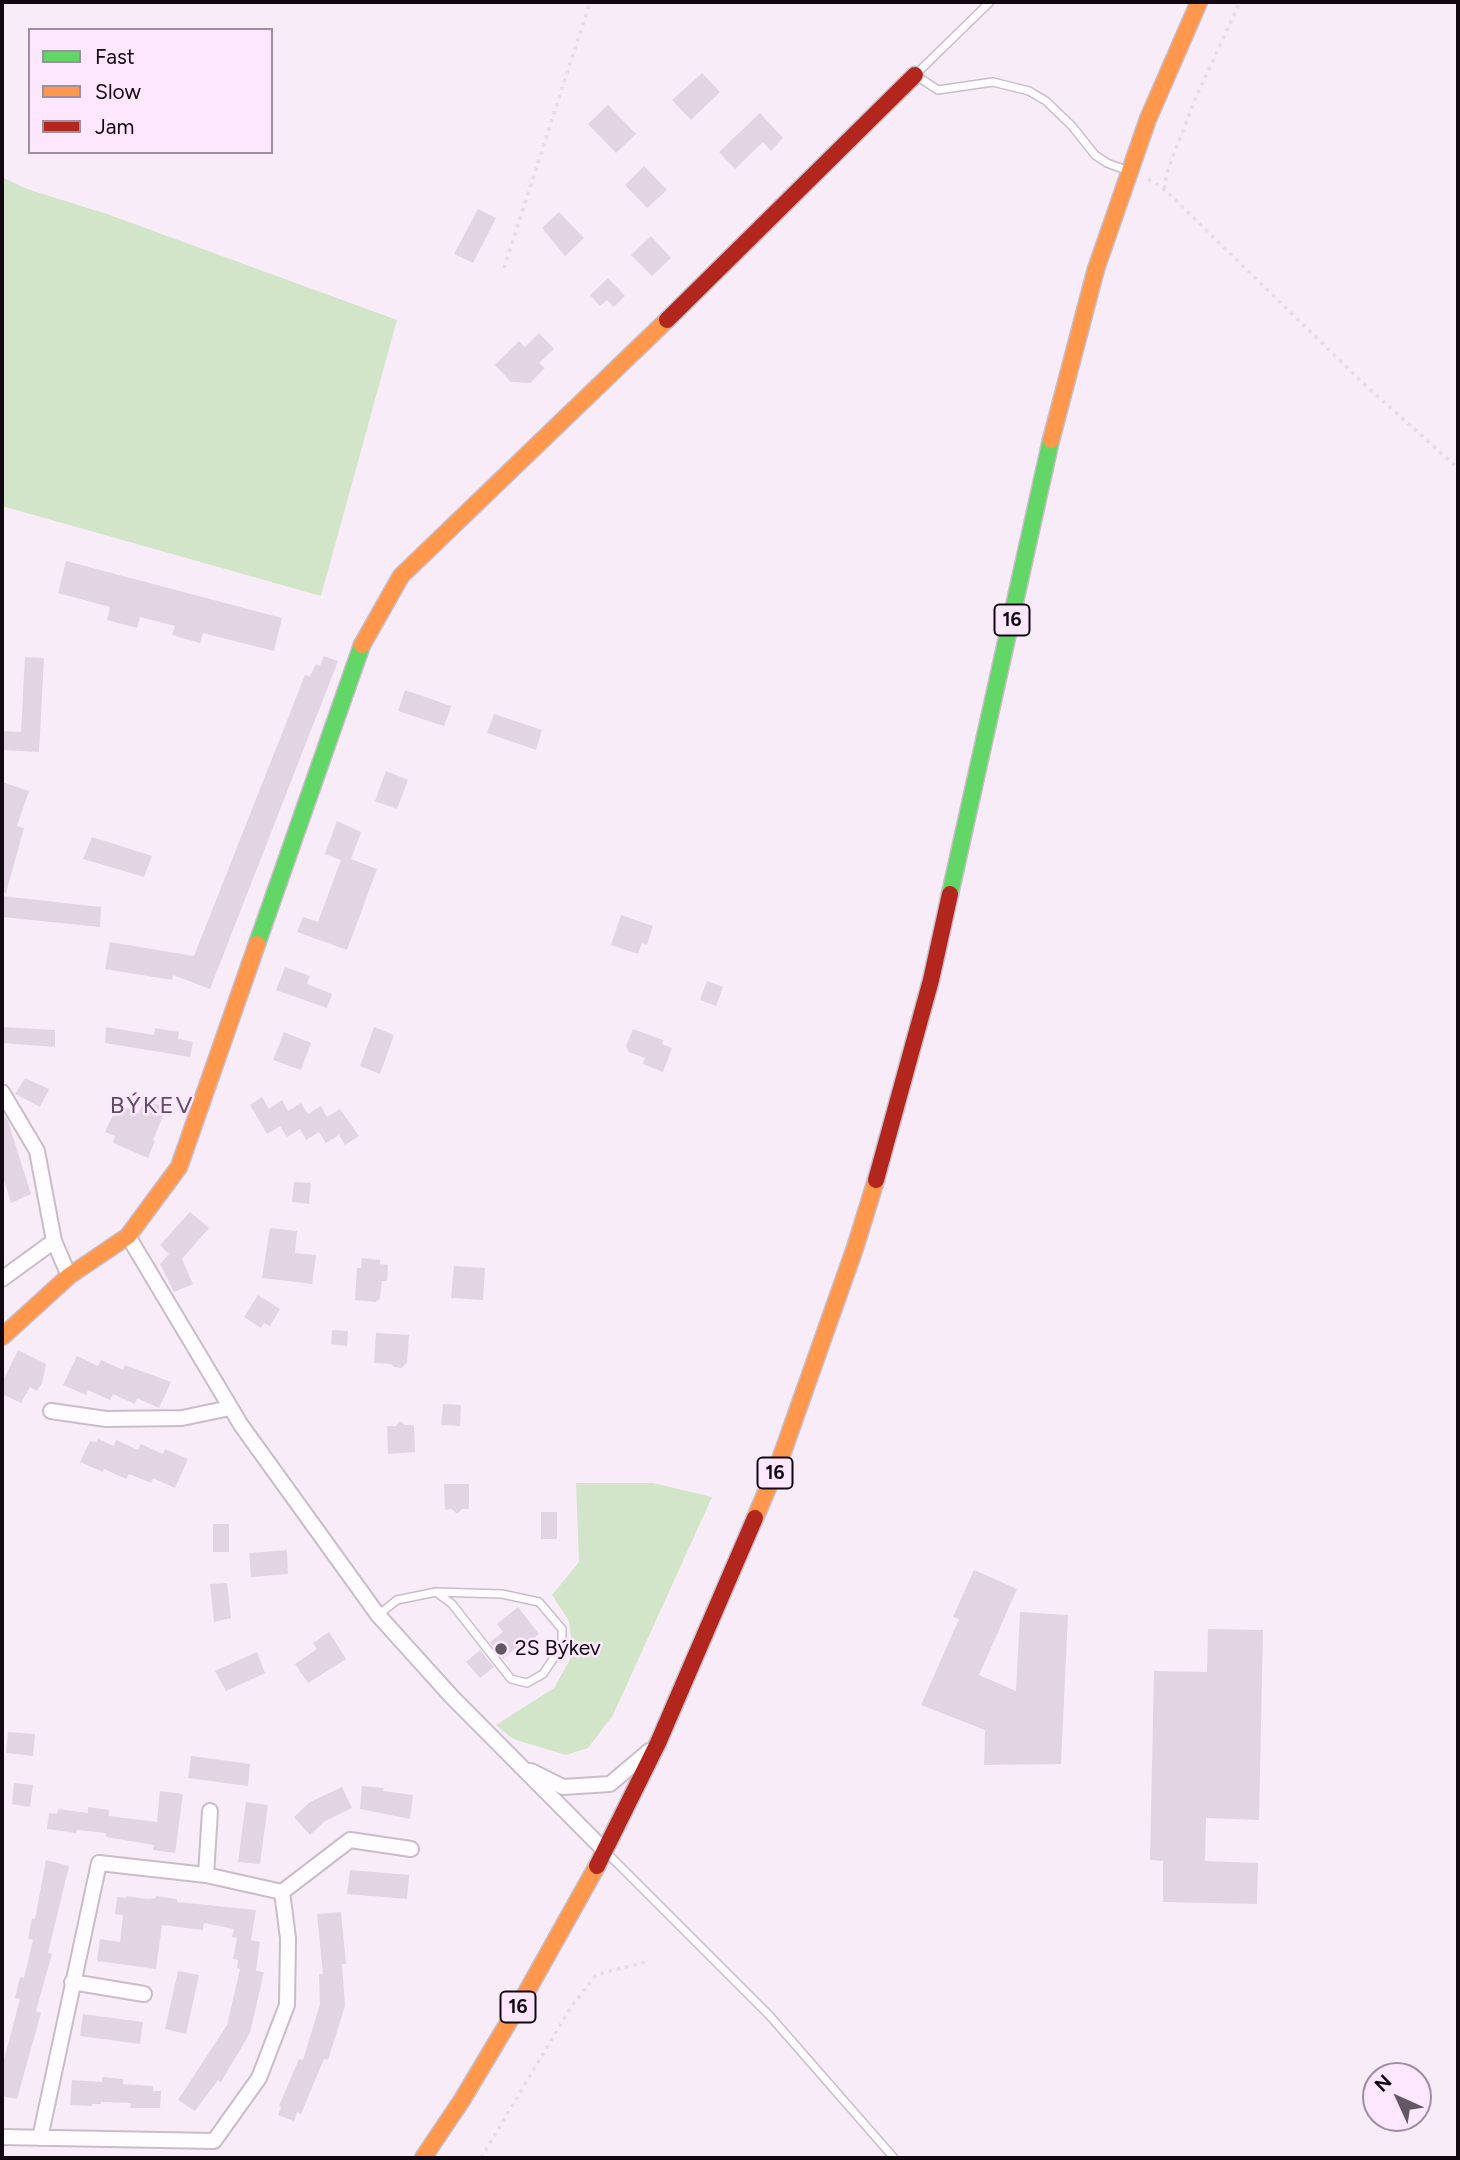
<!DOCTYPE html>
<meta charset="utf-8">
<style>
body{margin:0}
#map{position:relative;width:1460px;height:2160px;overflow:hidden;background:#f8ecf9;font-family:Figtree,sans-serif}
canvas{display:block}
.frame{position:absolute;inset:0;border:4px solid #110812;pointer-events:none}
.legend{position:absolute;left:28px;top:28px;width:245px;height:126px;box-sizing:border-box;background:#fce7fe;border:2px solid #9e8ea0;margin:0;padding:9px 12px;list-style:none;font-size:21px;color:#110812}
.legend li{display:flex;align-items:center;gap:14px;height:35px}
.legend b{width:35px;border:2px solid #9e8ea0}
.north{position:absolute;left:1362px;top:2062px;width:70px;height:70px;box-sizing:border-box;background:#fce7fe;border:2px solid #9e8ea0;border-radius:50%;rotate:315deg;font-size:19px;font-weight:700;line-height:28px;text-align:center;color:#110812}
.north::after{content:'';display:block;margin:auto;width:24px;height:32px;background:#625863;clip-path:polygon(50% 0,100% 100%,50% 72%,0 100%)}
</style>
<div id="map">
<canvas width="1460" height="2160"></canvas>
<div class="frame"></div>
<ul class="legend">
<li><b style="height:9px;background:#63d668"></b>Fast</li>
<li><b style="height:9px;background:#ff974d"></b>Slow</li>
<li><b style="height:9px;background:#b3261e"></b>Jam</li>
</ul>
<div class="north">N</div>
</div>
<script>
const ctx = document.querySelector('canvas').getContext('2d');
ctx.lineJoin = 'round';
function paint(path, color) { ctx.fillStyle = color; ctx.fill(path, 'evenodd'); }
const toPath = rows => new Path2D(rows.map(r => 'M' + r).join(''));
function stroke(path, color, width, dash) { ctx.strokeStyle = color; ctx.lineWidth = width; ctx.lineCap = dash ? 'butt' : 'round'; ctx.setLineDash(dash || []); ctx.stroke(path); }
function write(font, color, halo, rows, align = 'center') {
  ctx.font = font + ' Figtree,sans-serif'; ctx.lineWidth = 5; ctx.setLineDash([]); ctx.textBaseline = 'middle'; ctx.strokeStyle = halo; ctx.fillStyle = color; for (const [text, x, y, turn = 0] of rows) {
    ctx.save(); ctx.translate(x, y); ctx.rotate((+turn || 0) * Math.PI / 180); ctx.textAlign = isNaN(turn) ? turn : align; if (halo) ctx.strokeText(text, 0, 0); ctx.fillText(text, 0, 0); ctx.restore();
  }
}
const green = toPath([
 [2,177,27,189,107,214,397,320,321,596,2,506],
 [576,1483,653,1483,712,1497,613,1715,588,1748,566,1755,513,1739,496,1725,554,1688,573,1654,569,1621,552,1595,579,1562]
]);
const building = toPath([
 [702,73,720,92,691,120,672,100],
 [608,105,636,134,616,153,588,124],
 [760,113,783,138,771,151,763,142,735,169,719,152],
 [644,166,667,190,647,208,625,185],
 [478,209,496,218,473,263,454,254],
 [559,212,584,238,565,256,542,228],
 [651,236,671,258,652,276,631,255],
 [608,278,625,296,614,307,607,300,600,306,590,295],
 [539,333,554,349,539,363,545,368,530,383,511,382,495,365,519,341,525,347],
 [66,561,282,618,274,651,203,633,200,643,172,635,175,626,140,617,137,628,107,620,110,607,58,593],
 [324,656,338,661,210,989,173,975,172,980,105,969,110,942,194,956,305,675,310,677,316,664,320,666],
 [25,657,44,658,39,752,2,750,2,731,21,732],
 [405,690,451,706,444,726,398,711],
 [494,714,542,730,536,750,487,733],
 [386,771,408,780,397,809,375,801],
 [2,782,29,791,17,826,24,828,6,893,2,892],
 [337,821,361,832,351,859,377,869,347,950,297,932,303,917,318,922,341,860,325,854],
 [92,837,152,856,144,877,83,859],
 [2,896,101,907,100,927,2,917],
 [621,915,653,926,647,945,642,943,638,954,611,945],
 [285,967,310,976,307,984,332,994,327,1008,276,990],
 [707,981,723,987,716,1006,700,1000],
 [2,1027,55,1030,55,1047,2,1043],
 [106,1027,154,1035,155,1028,179,1032,178,1039,193,1042,190,1057,105,1043],
 [374,1027,394,1035,380,1074,360,1066],
 [633,1029,663,1040,662,1044,672,1048,663,1072,643,1064,645,1058,629,1052,626,1046],
 [284,1032,311,1043,301,1070,273,1060],
 [25,1078,49,1089,40,1107,15,1094],
 [262,1097,269,1109,282,1100,288,1111,301,1103,308,1114,321,1106,327,1117,340,1109,359,1136,345,1145,339,1135,326,1143,319,1132,306,1140,300,1129,287,1137,280,1126,267,1134,250,1105],
 [144,1099,166,1108,153,1140,155,1141,148,1158,113,1143,115,1136,105,1132,114,1113,121,1116,125,1107,139,1113],
 [2,1112,8,1121,31,1194,11,1203,2,1174],
 [294,1182,311,1183,309,1204,292,1202],
 [190,1212,209,1228,182,1259,193,1284,174,1292,160,1264,169,1254,160,1245],
 [270,1228,297,1231,295,1253,316,1255,312,1284,262,1278],
 [362,1258,380,1260,380,1264,388,1265,387,1281,382,1281,380,1298,376,1302,355,1300,357,1268,361,1268],
 [454,1266,485,1268,483,1300,451,1298],
 [258,1295,280,1309,270,1326,264,1323,261,1328,244,1317],
 [332,1330,348,1331,347,1346,331,1344],
 [376,1333,409,1335,407,1363,401,1368,394,1367,391,1364,374,1363],
 [18,1350,46,1364,42,1383,37,1391,30,1387,21,1403,2,1394,2,1383],
 [77,1356,98,1366,101,1360,123,1370,125,1365,171,1382,159,1408,137,1398,135,1404,113,1394,110,1400,88,1390,86,1395,63,1385],
 [443,1404,461,1405,460,1426,441,1425],
 [400,1421,405,1425,414,1425,415,1452,388,1454,387,1426,396,1426],
 [98,1439,114,1446,116,1440,138,1450,141,1444,163,1454,165,1449,188,1459,175,1488,153,1478,151,1483,129,1474,126,1479,104,1469,103,1472,80,1462,90,1441,97,1442],
 [444,1484,469,1484,469,1509,462,1509,457,1514,452,1509,445,1510],
 [541,1512,557,1512,557,1539,541,1539],
 [213,1524,229,1524,229,1552,213,1552],
 [287,1550,288,1574,251,1577,249,1553],
 [974,1570,1017,1589,979,1675,1016,1691,1020,1612,1068,1615,1061,1764,984,1765,985,1730,921,1705,959,1619,953,1617],
 [227,1583,231,1618,214,1622,210,1584],
 [518,1607,539,1634,518,1651,516,1648,503,1659,490,1642,503,1632,497,1624],
 [1208,1629,1263,1630,1259,1820,1206,1818,1205,1861,1258,1863,1257,1904,1163,1902,1163,1861,1150,1860,1154,1671,1207,1672],
 [329,1632,346,1659,308,1683,295,1664,317,1649,313,1643],
 [480,1650,494,1667,480,1678,466,1662],
 [257,1652,265,1673,226,1691,215,1671],
 [8,1732,35,1734,33,1756,6,1753],
 [191,1756,250,1764,248,1786,188,1778],
 [14,1783,33,1785,30,1807,12,1804],
 [362,1786,384,1788,383,1791,413,1795,410,1819,360,1809],
 [342,1787,352,1808,325,1821,310,1835,294,1817,310,1802],
 [160,1791,183,1794,175,1853,153,1850,154,1845,106,1837,106,1833,77,1830,76,1833,47,1829,49,1813,57,1814,58,1809,88,1813,88,1807,109,1810,109,1816,157,1822],
 [246,1802,268,1805,260,1864,238,1862],
 [46,1860,69,1866,48,1953,52,1954,36,2011,41,2013,17,2099,2,2096,2,2067,20,1999,15,1998,20,1977,24,1978,33,1940,28,1939,32,1918,35,1919],
 [350,1870,409,1875,407,1899,347,1894],
 [126,1896,147,1899,156,1898,156,1896,177,1899,177,1902,256,1910,251,1940,260,1942,256,1971,264,1972,250,2033,221,2082,218,2080,195,2111,178,2100,227,2025,240,1969,237,1968,238,1960,233,1959,237,1938,232,1937,234,1929,204,1923,203,1930,162,1925,156,1969,97,1961,100,1939,120,1942,123,1915,115,1914,117,1897,126,1898],
 [341,1912,346,1964,342,1964,345,2006,328,2060,324,2059,301,2114,297,2112,294,2121,278,2115,281,2107,279,2106,299,2059,303,2060,320,2004,319,1974,323,1974,317,1914],
 [178,1971,199,1975,186,2034,165,2029],
 [83,2014,143,2022,140,2044,80,2036],
 [102,2077,123,2079,123,2084,153,2086,153,2091,161,2091,160,2108,130,2108,131,2103,101,2102,101,2104,92,2104,92,2106,70,2105,72,2080,102,2082]
]);
const path = toPath([
 [1148,179,1164,189,1365,385,1458,468],
 [1164,189,1167,172,1196,97,1240,2],
 [504,268,590,2],
 [481,2158,571,2007,596,1975,645,1962]
]);
const lane = toPath([
 [990,2,915,75,938,90,993,82,1029,91,1046,101,1072,126,1095,155,1107,163,1126,170],
 [378,1615,397,1600,436,1592,452,1604,511,1679,527,1683,543,1674,562,1646,562,1629,539,1602,502,1594,436,1592],
 [608,1854,770,2016,894,2158]
]);
const street = toPath([
 [2,1092,37,1151,54,1241,69,1276],
 [128,1236,241,1425,378,1615,452,1697,605,1851],
 [2,1279,54,1241],
 [51,1411,106,1419,182,1418,230,1408],
 [531,1771,563,1787,610,1784,649,1751],
 [206,1875,210,1811],
 [72,1982,144,1994],
 [2,2137,214,2141,259,2078,287,2005,288,1938,282,1892],
 [40,2138,99,1863,206,1875,282,1892,350,1840,411,1849]
]);
const fast = toPath([
 [950,894,1051,440],
 [257,944,362,645]
]);
const slow = toPath([
 [1051,440,1096,269,1148,119,1199,2],
 [362,645,401,576,667,320],
 [2,1337,69,1276,128,1236,179,1167,257,944],
 [755,1518,780,1460,855,1248,876,1180],
 [423,2158,462,2100,526,1993,597,1866]
]);
const jam = toPath([
 [667,320,915,75],
 [876,1180,931,980,950,894],
 [597,1866,658,1743,755,1518]
]);
const markers = [
 [501,1649,7,"#625863"]
];
const shields = [
 [1012,620,35],
 [775,1473,35],
 [518,2007,35]
];
const shieldNames = [
 ["16",1012,620],
 ["16",775,1473],
 ["16",518,2007]
];
const poiNames = [
 ["2S Býkev",515,1649]
];
const quarterNames = [
 ["BÝKEV",152,1106]
];
paint(green, '#d3e5c9');
paint(building, '#e3d4e4');
stroke(lane, '#c8bdc8', 10);
stroke(street, '#c8bdc8', 18);
stroke(fast, '#c8bdc8', 19);
stroke(slow, '#c8bdc8', 19);
stroke(jam, '#c8bdc8', 19);
stroke(path, '#e2dee2', 3.5, [3.5, 5]);
stroke(lane, '#fefcfe', 7);
stroke(street, '#fefcfe', 14);
stroke(fast, '#63d668', 16);
stroke(slow, '#ff974d', 16);
stroke(jam, '#b3261e', 16);
for (const [x, y, r, color] of markers) { const dot = new Path2D(); dot.arc(x, y, r, 0, 2 * Math.PI); ctx.fillStyle = color; ctx.fill(dot); stroke(dot, '#fce7fe', 2.5); }
for (const [x, y, w] of shields) { const box = new Path2D(); box.roundRect(x - w / 2, y - 15.5, w, 31, 5); ctx.fillStyle = '#fce7fe'; ctx.fill(box); stroke(box, '#110812', 2); }
write('bold 19px', '#110812', null, shieldNames);
write('21px', '#110812', '#fce7fe', poiNames, 'left');
ctx.letterSpacing = '2px';
write('24px', '#624b64', '#fce7fe', quarterNames);
ctx.letterSpacing = '0px';
</script>
